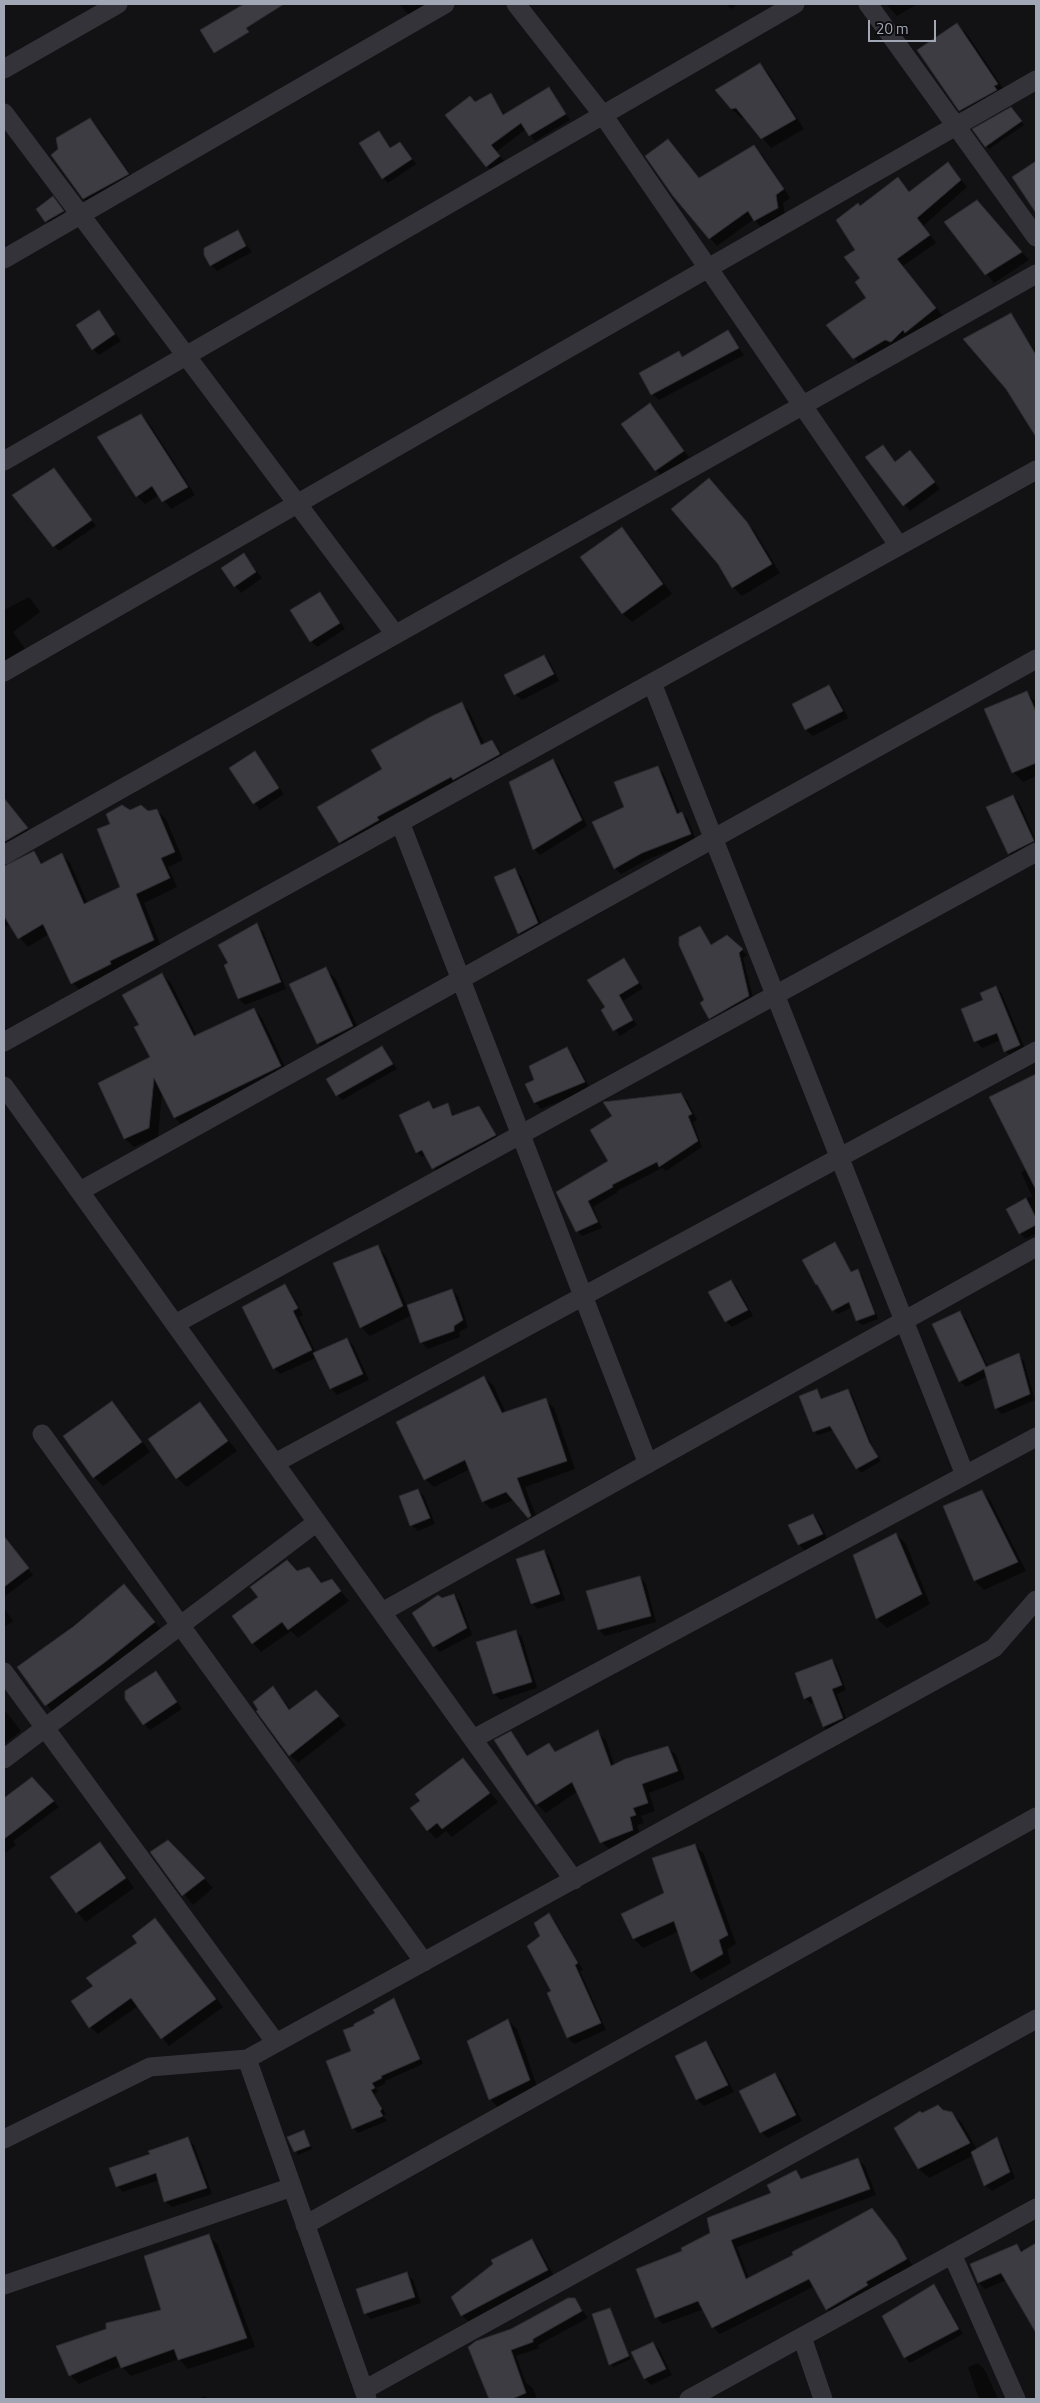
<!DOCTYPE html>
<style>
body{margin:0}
#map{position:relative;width:1040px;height:2403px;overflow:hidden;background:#121214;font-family:"Titillium Web",sans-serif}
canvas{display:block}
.frame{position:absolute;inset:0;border:5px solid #a2a7b6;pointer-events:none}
.scale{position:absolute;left:868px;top:20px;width:68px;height:22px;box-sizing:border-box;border:2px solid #a2a7b6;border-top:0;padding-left:6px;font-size:15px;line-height:18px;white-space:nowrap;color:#a2a7b6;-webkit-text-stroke:4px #0d0d0f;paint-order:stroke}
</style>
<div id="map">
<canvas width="1040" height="2403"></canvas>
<div class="frame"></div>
<div class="scale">20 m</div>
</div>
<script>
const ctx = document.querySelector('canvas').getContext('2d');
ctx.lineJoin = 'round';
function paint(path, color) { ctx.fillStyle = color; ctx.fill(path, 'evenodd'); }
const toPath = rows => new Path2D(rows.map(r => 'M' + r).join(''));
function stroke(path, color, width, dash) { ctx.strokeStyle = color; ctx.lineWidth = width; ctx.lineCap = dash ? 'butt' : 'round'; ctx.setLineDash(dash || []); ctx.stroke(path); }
const shadow = toPath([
 [399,4,424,4,427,8,412,18],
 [726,4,739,4,731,9],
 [886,4,917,4,897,16],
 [957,25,967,34,1007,94,970,120,960,110],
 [760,64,769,74,804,129,771,148,745,118,741,118,731,108],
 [549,89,570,120,535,141,526,129,496,152,505,162,493,172,487,166,476,103,491,95,505,115],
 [1014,112,1024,125,989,149,986,146],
 [89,119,99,129,137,184,93,208,84,199,52,155],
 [379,132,392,149,400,143,416,164,388,183,383,178],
 [668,141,700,179,754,147,762,154,790,198,783,203,785,215,762,228,754,219,717,246,710,238],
 [948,164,967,187,923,226,936,243,903,266,943,316,913,339,861,366,828,325,868,298,857,250,860,207,898,178,910,192],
 [55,201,66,215,49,224,37,209],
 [985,210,1029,260,994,283,946,222],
 [237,231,252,252,217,271,211,265],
 [99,311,121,341,99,355,93,349],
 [1010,314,1034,349,1036,347,1036,418,1030,422],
 [728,332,744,355,659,400,652,394,678,352,684,358],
 [649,405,689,457,662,477,656,470],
 [141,415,149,423,195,495,171,509,159,495,145,504,137,496],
 [883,446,896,463,910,452,940,489,910,511,866,457],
 [54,470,96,526,59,551,54,546],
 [718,488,755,532,780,573,742,596,733,587],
 [622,528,631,538,672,594,632,622,622,613],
 [243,554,262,578,241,593,235,586],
 [320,594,345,629,317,647,311,641],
 [29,597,40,612,13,632,26,650,4,664,4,610],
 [544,656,550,662,559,681,522,700,515,694],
 [829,686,835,692,848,718,813,736,806,730,793,704],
 [1026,692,1036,702,1036,776,1023,782,1013,772,986,710],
 [462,704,469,711,485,745,492,741,499,749,506,762,348,850,340,843,319,808,384,770],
 [254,753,284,794,260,810,231,769],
 [553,760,559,766,587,826,540,855,534,849,521,816],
 [658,768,664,774,680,814,682,813,688,819,696,840,649,859,621,874,615,868,626,808],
 [1012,796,1019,802,1036,841,1036,849,1015,860,1009,853],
 [4,798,12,812,34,836,4,855],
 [157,811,166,819,183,860,168,867,177,887,144,903,162,949,81,991,73,983,49,934,28,947,9,925,4,927,4,871,33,853,44,864,62,855,70,863,88,904,122,887,112,825,130,812],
 [515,870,521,876,544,930,525,940,519,934,495,878],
 [257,925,263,931,286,989,245,1005,239,999,226,966,230,964],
 [700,927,712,946,727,936,747,955,743,958,754,1001,715,1023,710,1018,705,1001],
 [624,959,643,988,623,1001,637,1025,620,1036,603,1010,606,1008],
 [325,969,335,978,362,1036,328,1053,318,1043],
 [162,974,171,983,197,1036,254,1009,262,1018,289,1075,183,1126,175,1118,162,1092,158,1137,134,1147,125,1139,100,1084,151,1058,141,1025],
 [996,987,1002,994,1026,1051,1012,1057,1005,1051,1001,1040,982,1048,976,1041,963,1009,985,1001],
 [382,1048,397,1069,342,1100,337,1095],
 [567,1049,573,1055,590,1089,541,1109,535,1102,536,1080],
 [1032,1076,1036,1080,1036,1233,1026,1239,1020,1233,1007,1209,1032,1196,1021,1172,1027,1169],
 [681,1094,687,1100,697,1120,693,1122,702,1147,666,1171,662,1168,617,1191,618,1192,593,1207,602,1228,582,1236,577,1231,557,1192,610,1161],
 [429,1102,435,1109,447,1105,455,1117,479,1107,499,1140,438,1173,426,1155,422,1157,417,1152],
 [835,1244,852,1273,857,1271,862,1275,878,1319,862,1325,857,1321,852,1307,838,1314,833,1310],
 [377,1247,386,1256,407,1306,452,1290,458,1296,468,1327,459,1332,460,1337,428,1349,421,1342,412,1315,370,1336,361,1327],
 [731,1281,737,1287,753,1316,732,1327,726,1321],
 [285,1286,291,1292,303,1315,299,1317,316,1353,346,1339,353,1345,369,1380,337,1395,331,1388,316,1358,280,1374,274,1368],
 [960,1313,966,1319,988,1367,1018,1355,1024,1361,1035,1400,1002,1414,996,1408,988,1376,966,1387,960,1381],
 [484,1377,493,1385,506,1413,545,1400,554,1408,575,1469,525,1487,539,1524,537,1525,514,1500,491,1509,483,1501,470,1469,434,1487,425,1479],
 [848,1390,852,1394,873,1448,881,1461,861,1473,834,1430,818,1435,814,1431,817,1391,823,1399],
 [112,1403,121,1412,150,1452,103,1486,94,1477],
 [200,1404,237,1451,187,1487,177,1478],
 [418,1490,424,1496,435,1524,418,1531,411,1525],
 [982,1491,990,1500,1026,1571,984,1590,975,1581,944,1506],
 [813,1515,819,1521,828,1541,805,1551,799,1544],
 [896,1534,906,1544,930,1604,887,1628,877,1619,855,1556],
 [10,1546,33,1575,4,1597,4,1551],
 [544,1551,550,1557,565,1600,538,1609,532,1603],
 [309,1568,323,1584,331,1580,349,1601,298,1638,291,1631,261,1652,253,1643,260,1598,297,1572],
 [640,1577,646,1584,656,1622,605,1636,599,1630],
 [124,1586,164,1633,55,1715,18,1668],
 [454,1595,460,1601,472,1635,440,1652,434,1646,442,1599],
 [4,1608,13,1621,4,1627],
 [515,1631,522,1637,537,1688,500,1700,494,1693],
 [832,1660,837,1666,846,1690,837,1694,848,1724,829,1732,824,1727,815,1702,811,1704,805,1698],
 [156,1672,182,1709,150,1730,144,1724],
 [273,1688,291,1710,325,1700,346,1725,298,1763,290,1755],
 [4,1709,21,1731,4,1744],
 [597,1732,606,1740,615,1766,667,1747,676,1755,685,1779,649,1793,655,1811,641,1816,644,1823,637,1825,641,1838,610,1850,602,1842,578,1791,546,1813,537,1804,496,1741,511,1733,529,1756,548,1745,556,1753],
 [463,1760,498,1802,452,1837,446,1831,436,1839,428,1830,422,1801],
 [32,1779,59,1807,13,1841,16,1845,4,1854,4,1799],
 [168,1842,213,1888,193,1905,152,1853],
 [100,1844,110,1853,134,1888,86,1922,77,1912],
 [695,1845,704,1854,736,1944,727,1949,731,1963,701,1980,692,1971,679,1931,643,1948,634,1939,622,1914,666,1893],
 [549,1915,555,1921,583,1970,580,1971,606,2030,574,2044,568,2038,548,1994,553,1992,542,1936],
 [162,1928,223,2007,169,2046,138,2006,98,2034,90,2027,95,1986],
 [393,2000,398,2005,423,2064,385,2081,386,2083,376,2088,378,2092,374,2094,386,2114,383,2116,387,2121,358,2133,353,2128,352,2052,356,2026],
 [508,2020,517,2029,538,2089,499,2108,490,2099],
 [706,2043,712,2049,734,2092,704,2106,697,2100,677,2057],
 [775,2074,781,2080,802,2121,768,2138,761,2132],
 [943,2111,952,2113,962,2123,977,2150,996,2139,1002,2145,1015,2178,992,2191,985,2185,974,2155,929,2178,919,2169,895,2129,922,2115],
 [303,2132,312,2149,298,2155,289,2137],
 [188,2139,194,2145,212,2194,172,2207,165,2201,159,2180,123,2192,117,2186,151,2155],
 [858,2159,865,2166,876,2195,737,2247,749,2278,878,2217,913,2266,834,2316,827,2309,815,2286,720,2334,713,2327,704,2309,663,2324,656,2317,684,2252,773,2193,796,2171,803,2180],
 [209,2236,218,2245,255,2347,188,2369,179,2359,131,2376,121,2366,79,2384,70,2375,163,2310],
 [532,2240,538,2247,554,2276,468,2321,462,2315],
 [1036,2244,1036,2330,1006,2280,985,2289,979,2283,971,2265,1017,2245,1024,2252],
 [407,2274,413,2280,421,2303,371,2319,365,2313],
 [934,2285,939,2291,963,2334,910,2363,905,2357],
 [574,2299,588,2318,538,2345,539,2348,516,2356,526,2383,533,2388,537,2399,489,2399,470,2348,512,2330],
 [609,2309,631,2359,613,2367,594,2315],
 [653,2343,659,2349,672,2375,651,2385,645,2379,632,2353],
 [978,2363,985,2370,998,2399,979,2399,968,2367],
 [205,2396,209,2399,196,2399]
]);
const building = toPath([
 [244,4,284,4,246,28,249,32,214,53,200,30,244,4],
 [957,23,998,84,994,86,997,90,959,111,917,50,957,23],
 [760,63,796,119,761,139,736,108,731,109,715,90,760,63],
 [549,87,566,114,529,136,521,123,491,145,500,156,486,167,445,115,470,96,475,102,491,93,503,115,549,87],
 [1011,107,1022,121,985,147,972,129,1011,107],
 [90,118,129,174,83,199,51,155,58,149,56,138,90,118],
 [379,131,390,148,400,142,412,159,382,179,359,143,379,131],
 [668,139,699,178,754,145,784,189,776,195,778,208,754,221,748,211,709,239,673,196,645,156,668,139],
 [1036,161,1036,213,1012,177,1036,161],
 [948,162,961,180,917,218,930,235,897,259,936,308,905,333,903,330,891,342,885,340,853,359,826,325,866,298,855,282,860,278,844,257,855,250,836,220,858,203,860,206,898,177,909,192,948,162],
 [53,196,64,211,45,222,36,209,53,196],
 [977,200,1022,252,985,275,944,222,977,200],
 [238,230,246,246,210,266,204,255,204,248,238,230],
 [99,310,115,334,92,350,76,325,99,310],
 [1011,313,1036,355,1036,437,1006,389,963,339,1011,313],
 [728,330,739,348,651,395,639,373,679,351,682,357,728,330],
 [650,403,684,451,655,471,621,424,650,403],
 [141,414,188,487,162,502,152,486,136,497,97,437,141,414],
 [883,445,895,462,910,450,935,482,903,506,865,457,883,445],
 [54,468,92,520,53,547,12,495,54,468],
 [709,478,747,522,772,564,732,588,718,564,671,509,709,478],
 [622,527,663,584,622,614,580,557,622,527],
 [244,553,256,572,234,587,221,568,244,553],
 [320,592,340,623,310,642,290,610,320,592],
 [544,655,554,674,514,695,504,675,544,655],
 [829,685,843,711,805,730,792,704,829,685],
 [1027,691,1036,712,1036,763,1012,773,984,709,1027,691],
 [462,702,481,745,492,740,500,754,453,780,451,777,377,817,379,820,339,843,317,807,382,769,371,750,432,716,462,702],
 [255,751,279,788,253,804,229,768,255,751],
 [553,759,582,820,533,850,509,782,553,759],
 [658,766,677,814,682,812,691,834,642,853,614,869,592,822,624,807,614,782,658,766],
 [1013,795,1034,841,1008,854,986,807,1013,795],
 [4,798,28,828,4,842,4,798],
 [122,805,130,810,141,805,148,811,157,809,175,852,161,858,170,878,136,894,154,940,110,961,111,964,71,984,43,924,18,939,4,916,4,866,34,851,41,864,62,853,84,904,120,887,97,829,110,824,106,814,122,805],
 [515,868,538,923,518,934,494,877,515,868],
 [257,923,281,982,238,999,224,965,228,963,218,945,257,923],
 [700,926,711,945,727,935,743,949,739,953,749,996,709,1019,700,1003,704,1000,679,945,679,937,700,926],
 [624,958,639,983,619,995,633,1020,613,1031,601,1010,605,1007,587,980,624,958],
 [326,967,353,1026,317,1044,289,984,326,967],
 [162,973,194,1036,254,1008,281,1066,174,1118,154,1078,149,1128,124,1139,98,1083,150,1057,134,1027,139,1025,122,995,162,973],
 [996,986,1020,1045,1004,1052,997,1033,974,1042,961,1009,983,1000,980,993,996,986],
 [382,1046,393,1064,336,1096,326,1079,382,1046],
 [567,1047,585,1082,534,1103,525,1084,534,1080,529,1066,567,1047],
 [1036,1074,1036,1190,989,1097,1036,1074],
 [681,1093,692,1114,688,1116,698,1141,659,1167,657,1162,612,1185,613,1187,588,1201,598,1222,576,1232,556,1192,608,1161,590,1130,612,1116,603,1102,681,1093],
 [429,1101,433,1109,448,1103,452,1116,479,1106,496,1135,432,1169,422,1150,416,1153,399,1115,429,1101],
 [1026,1198,1036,1218,1036,1225,1019,1234,1006,1209,1026,1198],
 [835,1242,851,1272,858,1269,875,1314,856,1321,849,1302,832,1311,817,1284,816,1285,802,1260,835,1242],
 [378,1245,403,1306,360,1328,333,1263,378,1245],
 [731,1280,748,1310,725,1322,708,1292,731,1280],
 [285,1284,298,1308,293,1311,312,1350,273,1369,242,1307,285,1284],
 [452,1289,463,1320,454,1326,454,1331,420,1343,407,1305,452,1289],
 [960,1311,986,1367,1019,1353,1030,1394,995,1409,984,1369,959,1382,932,1324,960,1311],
 [347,1338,363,1374,330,1389,313,1353,347,1338],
 [484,1376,502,1413,546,1398,567,1461,517,1478,531,1516,528,1518,506,1492,482,1502,465,1460,424,1480,396,1422,484,1376],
 [817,1389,821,1399,848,1389,869,1442,878,1457,856,1469,830,1426,813,1432,799,1396,817,1389],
 [112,1401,142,1442,93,1478,63,1436,112,1401],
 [200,1402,228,1441,176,1479,148,1439,200,1402],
 [418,1489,430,1518,410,1526,399,1496,418,1489],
 [982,1490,1018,1562,974,1581,943,1506,982,1490],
 [813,1514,823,1534,798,1545,788,1525,813,1514],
 [896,1533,922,1594,876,1619,853,1555,896,1533],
 [4,1536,29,1568,4,1587,4,1536],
 [544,1550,560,1594,531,1604,516,1559,544,1550],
 [287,1560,297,1571,309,1567,321,1583,332,1579,341,1591,288,1630,282,1622,252,1644,232,1616,258,1597,250,1587,287,1560],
 [640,1576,651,1616,598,1630,586,1591,640,1576],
 [124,1584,155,1622,104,1663,45,1706,17,1667,74,1626,124,1584],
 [454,1594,467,1628,433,1647,412,1613,438,1595,442,1598,454,1594],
 [516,1630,532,1682,493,1694,476,1642,516,1630],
 [832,1659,842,1685,832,1689,843,1718,823,1727,811,1696,804,1699,795,1673,832,1659],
 [156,1671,177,1702,143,1725,125,1699,125,1691,156,1671],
 [273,1686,289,1710,316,1690,339,1716,289,1756,256,1711,258,1710,253,1702,273,1686],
 [598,1730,611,1766,625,1759,668,1746,678,1771,642,1784,648,1803,633,1808,636,1815,630,1817,633,1830,600,1843,572,1782,536,1805,494,1740,511,1731,527,1756,549,1743,555,1752,598,1730],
 [463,1758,490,1793,442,1829,437,1823,427,1831,410,1808,420,1801,415,1794,463,1758],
 [32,1777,54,1801,4,1839,4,1798,32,1777],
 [168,1840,205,1878,182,1896,150,1852,168,1840],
 [100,1842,126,1878,76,1913,50,1877,100,1842],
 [695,1844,728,1935,719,1940,723,1954,691,1972,674,1921,633,1939,621,1914,664,1893,652,1858,695,1844],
 [549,1913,578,1963,575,1965,601,2023,567,2038,547,1993,551,1991,527,1946,540,1936,534,1923,549,1913],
 [155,1918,216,1999,161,2039,131,1998,89,2028,71,2001,93,1986,86,1978,137,1943,132,1936,155,1918],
 [394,1998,420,2059,381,2076,382,2078,372,2083,375,2088,371,2090,382,2109,380,2111,383,2116,352,2129,326,2061,351,2051,343,2030,354,2026,354,2024,375,2013,373,2010,394,1998],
 [508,2019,530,2080,489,2100,467,2041,508,2019],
 [706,2041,728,2085,696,2100,675,2056,706,2041],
 [775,2073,796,2115,760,2133,739,2091,775,2073],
 [938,2105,943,2110,952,2112,970,2143,918,2169,894,2128,920,2111,922,2113,938,2105],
 [304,2130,310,2146,294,2152,287,2137,304,2130],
 [188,2137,207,2188,164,2202,156,2173,116,2187,109,2168,150,2154,148,2151,188,2137],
 [997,2137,1010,2172,984,2186,971,2152,997,2137],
 [858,2158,870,2189,731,2240,746,2279,793,2255,792,2252,872,2208,896,2239,907,2259,866,2282,868,2285,826,2310,809,2279,712,2328,698,2301,655,2318,636,2269,682,2251,681,2248,710,2233,707,2218,771,2193,767,2185,796,2170,801,2179,858,2158],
 [209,2234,247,2338,178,2360,174,2349,121,2368,116,2356,69,2376,56,2346,106,2329,106,2323,161,2310,144,2256,209,2234],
 [532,2239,548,2270,461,2316,451,2297,493,2264,491,2260,532,2239],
 [1036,2243,1036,2333,1001,2273,978,2283,970,2264,1017,2244,1021,2252,1036,2243],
 [407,2272,415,2297,364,2314,356,2289,407,2272],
 [934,2284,959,2329,904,2358,882,2316,934,2284],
 [568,2298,575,2298,582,2311,533,2339,533,2342,511,2350,526,2393,512,2399,489,2399,468,2347,476,2341,511,2329,568,2298],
 [610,2308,629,2356,609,2365,592,2314,610,2308],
 [653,2342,666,2369,644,2379,631,2352,653,2342]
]);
const street = toPath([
 [516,4,603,115,899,546],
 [868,4,1036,237],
 [4,69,118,4],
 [4,113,395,634],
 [4,259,445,4],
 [4,461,795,4],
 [4,672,1036,80],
 [652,683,965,1475],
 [400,822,648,1464],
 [4,855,1036,274],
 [4,1042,1036,470],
 [4,1086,574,1880],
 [80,1191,1036,659],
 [175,1324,1036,852],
 [42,1434,424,1962],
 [275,1463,1036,1051],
 [382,1612,1036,1247],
 [4,1672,276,2043],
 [473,1739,1036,1437],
 [4,1759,317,1522],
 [247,2059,367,2399],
 [4,2139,150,2067,247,2059,994,1648,1036,1600],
 [305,2225,1036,1817],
 [952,2254,1016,2399],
 [4,2285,292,2187],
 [802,2337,823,2399],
 [364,2390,1036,2019],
 [689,2399,1036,2208]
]);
paint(shadow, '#0007');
paint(building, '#3c3c42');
stroke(building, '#2c2c30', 1);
stroke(street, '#333339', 19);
</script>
